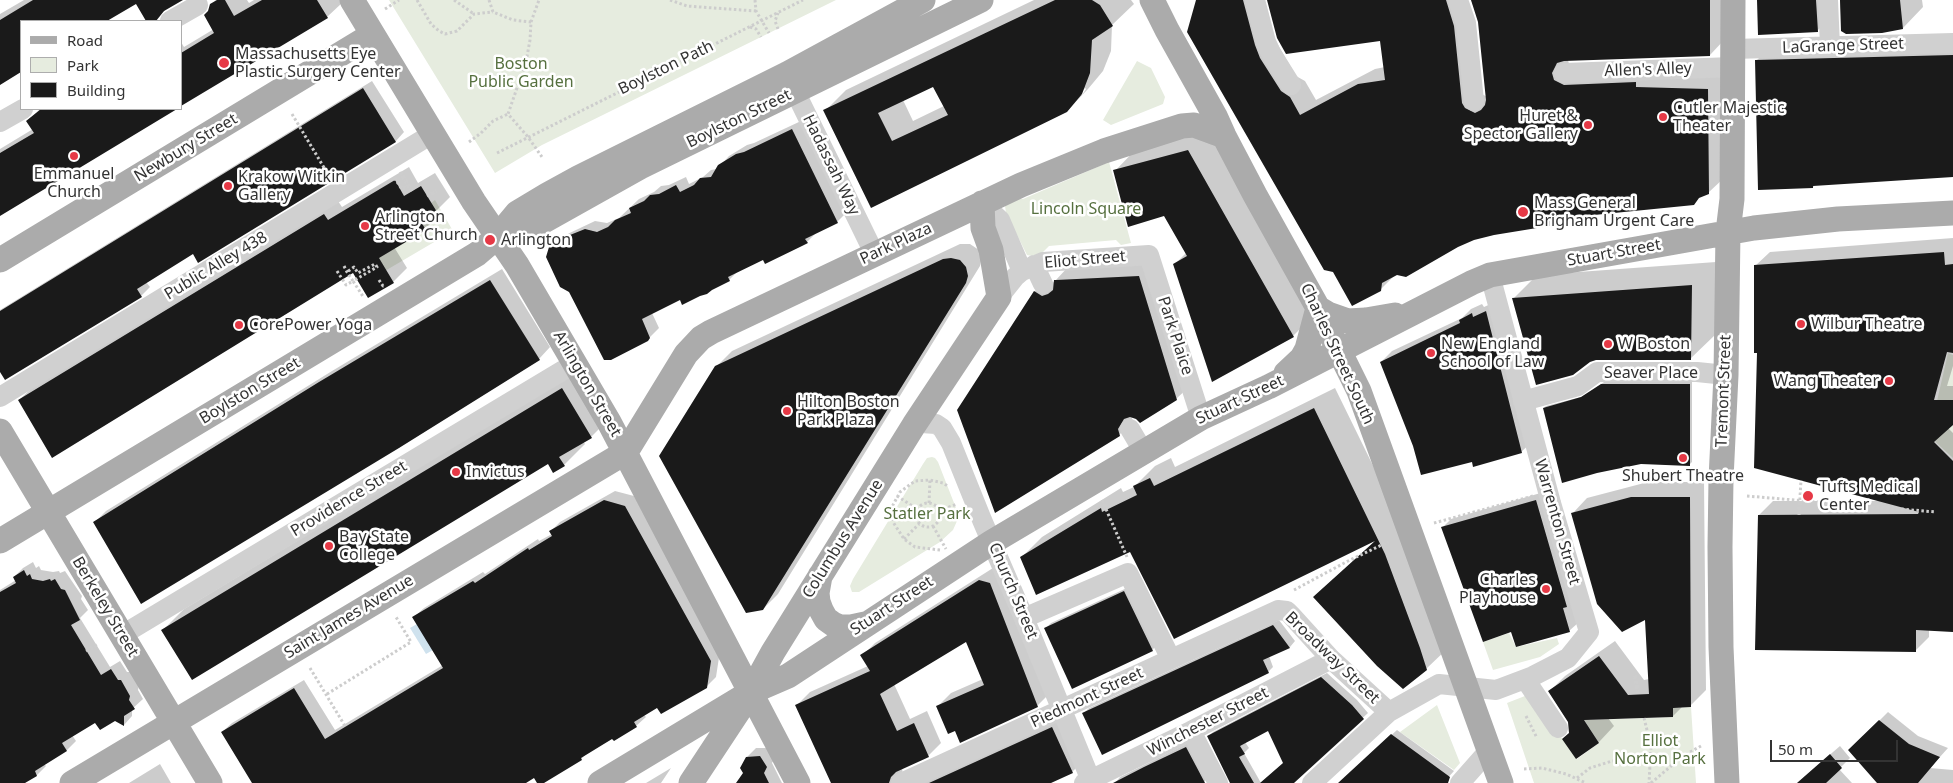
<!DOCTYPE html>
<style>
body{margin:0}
#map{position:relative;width:1953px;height:783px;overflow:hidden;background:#fff;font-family:"Noto Sans",sans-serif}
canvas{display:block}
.legend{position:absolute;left:20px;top:20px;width:162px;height:90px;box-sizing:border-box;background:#fff;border:1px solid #adadad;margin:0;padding:6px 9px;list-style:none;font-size:15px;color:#333}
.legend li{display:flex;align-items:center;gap:10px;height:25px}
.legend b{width:25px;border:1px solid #adadad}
.scale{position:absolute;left:1770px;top:740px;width:128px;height:22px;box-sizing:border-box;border:2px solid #333;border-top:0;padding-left:6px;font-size:15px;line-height:18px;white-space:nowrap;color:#333;-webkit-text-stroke:4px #fff;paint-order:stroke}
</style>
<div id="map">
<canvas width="1953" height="783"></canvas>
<ul class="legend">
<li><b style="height:6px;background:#ababab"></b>Road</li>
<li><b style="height:14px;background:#e6ecdf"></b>Park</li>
<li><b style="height:14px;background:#1a1a1a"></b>Building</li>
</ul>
<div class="scale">50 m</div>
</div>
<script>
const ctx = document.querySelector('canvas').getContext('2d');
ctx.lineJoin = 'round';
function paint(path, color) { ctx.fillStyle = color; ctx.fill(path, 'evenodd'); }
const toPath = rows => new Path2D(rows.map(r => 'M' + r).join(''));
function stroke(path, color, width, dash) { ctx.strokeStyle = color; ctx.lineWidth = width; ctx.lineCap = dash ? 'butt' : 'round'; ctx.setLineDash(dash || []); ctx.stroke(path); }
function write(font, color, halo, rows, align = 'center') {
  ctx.font = font + ' "Noto Sans",sans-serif'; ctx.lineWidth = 5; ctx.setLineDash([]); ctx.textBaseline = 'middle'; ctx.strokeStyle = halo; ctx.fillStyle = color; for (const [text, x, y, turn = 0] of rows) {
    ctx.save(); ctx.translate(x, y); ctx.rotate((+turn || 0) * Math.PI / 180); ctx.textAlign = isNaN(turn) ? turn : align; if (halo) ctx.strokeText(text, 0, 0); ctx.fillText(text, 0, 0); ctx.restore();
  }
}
const green = toPath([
 [389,0,836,0,542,145,495,173],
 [1137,61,1151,68,1165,97,1163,104,1111,125,1103,120],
 [1109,162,1131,243,1121,245,1116,240,1049,246,1042,253,1032,256,1027,255,1006,213,1005,206,1009,201,1016,198,1023,199],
 [435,200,453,231,361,285,375,260,421,222,431,203],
 [1948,353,1953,355,1953,458,1929,436],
 [932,457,935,458,938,462,956,508,957,521,953,530,940,542,859,592,852,592,850,586,853,579,923,464,927,458],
 [1509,633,1516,647,1557,638,1559,644,1540,657,1493,670,1483,642],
 [1530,694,1577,759,1599,743,1583,718,1591,720,1673,717,1673,708,1691,707,1696,783,1534,783,1507,703],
 [1437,705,1460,763,1454,770,1400,732]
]);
const water = toPath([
 [417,624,433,650,426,654,410,628]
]);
const shadow = toPath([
 [24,0,180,0,171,5,153,21,148,21,136,3,105,21,21,21,21,71,0,83,0,14],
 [216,0,247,0,249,3,254,0,340,0,342,3,327,17,181,105,181,42,184,47,214,29,210,11,211,5],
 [1034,0,1131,0,1134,4,1112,25,1111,51,1103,71,1088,89,1067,111,872,207,825,111,846,90],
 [934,85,944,106,913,121,903,100],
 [1085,88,1086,89,1082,95,1079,95],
 [1197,0,1262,0,1270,31,1296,76,1305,81,1316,100,1375,69,1385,67,1381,39,1269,0,1466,0,1479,92,1487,97,1479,21,1471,0,1725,0,1725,39,1710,55,1568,60,1569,64,1723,74,1724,178,1708,193,1585,215,1474,239,1396,274,1380,290],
 [1758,0,1837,0,1837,11,1817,31],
 [1840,0,1922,0,1923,7,1903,28,1842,30],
 [1953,40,1953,175,1815,185,1813,187,1756,61,1771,46],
 [372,81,404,132,396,141,198,261,193,253,146,282,150,287,141,296,5,378,0,370,0,310],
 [40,109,176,109,0,214,0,149,33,129,28,121],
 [801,121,846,213,837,222,816,233,807,242,764,258,738,271,729,280,680,298,652,313,659,328,645,342,570,291,550,248,559,238,595,221,607,223,619,218,639,199,654,192,661,186,669,185,686,177,689,184,703,177,711,170,717,169,729,156,747,145,754,143],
 [1212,127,1317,312,1293,336,1213,380,1174,265,1186,253,1165,214,1115,171,1138,147],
 [409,167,418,183,435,173,450,197,436,211,439,215,425,229,394,247,407,268,393,282,369,296,353,271,19,400,33,387,338,201,342,207],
 [1953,238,1953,366,1947,386,1953,386,1953,423,1948,428,1953,433,1953,631,1929,629,1929,637,1915,651,1759,515,1773,501,1879,501,1758,352,1755,266,1770,252],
 [960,244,970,244,979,250,982,256,980,266,778,594,763,609,716,367,732,351],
 [1716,262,1715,335,1690,359,1596,359,1589,361,1513,299,1537,275],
 [1152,263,1190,386,1176,399,1131,416,1133,421,1119,435,1034,292,1047,279,1055,283,1055,281,1068,267],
 [502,269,550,347,539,359,94,523,106,511,332,371],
 [1497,301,1532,442,1521,452,1473,461,1414,446,1381,362,1392,351,1462,318,1471,309,1482,304,1484,307],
 [583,368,612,416,591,437,583,441,585,444,564,465,548,463,163,630,184,609],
 [1604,382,1692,382,1692,462,1690,464,1641,463,1596,472,1544,408,1546,406,1585,396],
 [1335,388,1406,533,1447,649,1426,669,1315,597,1375,541,1131,551,1022,557,1042,537,1121,488,1123,492,1134,487,1155,466,1171,458,1175,467],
 [1648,482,1704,482,1706,690,1691,705,1683,706,1673,716,1608,718,1614,726,1599,742,1577,758,1570,733,1571,726,1549,692,1565,676,1615,641,1644,680,1649,679,1646,618,1572,514,1587,498],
 [615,491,634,496,720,651,716,677,706,687,657,707,644,715,646,717,636,726,588,752,581,759,542,783,539,783,535,777,524,783,253,783,222,732,232,723,304,680,335,730,443,665,414,617,424,608,483,572,485,574,538,539,539,541,552,534,550,532,560,522],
 [1544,492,1578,623,1569,631,1512,631,1442,528,1451,519],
 [33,562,36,568,39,566,41,570,53,572,59,571,60,573,65,571,82,596,81,599,88,610,80,618,110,667,120,661,127,672,130,672,139,686,138,690,143,699,132,709,132,716,124,725,115,720,96,721,72,735,76,741,67,750,44,764,46,766,37,775,23,783,0,783,0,590,16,580,14,577,23,568],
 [993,568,1050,693,1037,706,955,729,938,706,951,693,983,679,967,640,894,684,910,719,927,711,941,743,928,756,902,768,903,775,1065,715,1085,759,1072,772,1050,783,833,783,797,705,810,692,868,666,862,656,875,643],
 [1129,587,1158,644,1152,650,1073,687,1045,629,1051,623],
 [1279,620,1295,641,1290,647,1269,656,1273,667,1268,672,1084,713,1089,708],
 [1327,673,1357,700,1368,713,1292,783,1261,783,1284,763,1268,730,1245,742,1249,748,1244,753,1261,783,1231,783,1209,736,1213,732],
 [1888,712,1918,736,1948,748,1930,768,1953,770,1953,783,1879,783,1850,750],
 [1397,730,1454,771,1443,783,1339,783],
 [1192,741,1210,776,1204,782,1115,783,1120,777],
 [1840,746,1850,758,1839,769,1852,783,1797,783],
 [756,748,769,748,775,758,772,763,782,783,738,783,744,773,747,757],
 [160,764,171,783,129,783],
 [671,768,661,783,646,783]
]);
const building = toPath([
 [33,0,183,0,164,11,156,21,146,21,136,4,107,21,21,21,21,72,0,85,0,20],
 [217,0,225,0,234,16,262,0,317,0,328,18,181,106,181,53,214,33,204,15,208,11,210,4],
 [1055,0,1092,0,1100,5,1113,26,1092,40,1090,73,1082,94,1067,112,871,208,823,110],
 [933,87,948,115,892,141,878,113],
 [1196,0,1243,0,1255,45,1260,58,1281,91,1290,97,1300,115,1358,84,1385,80,1380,41,1286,54,1277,38,1267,0,1446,0,1454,26,1462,103,1465,108,1475,113,1481,110,1485,105,1486,100,1478,22,1471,0,1710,0,1710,56,1564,61,1557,63,1552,73,1554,80,1564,85,1636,82,1636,87,1708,89,1709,194,1699,198,1694,205,1584,216,1580,221,1494,235,1474,240,1458,247,1406,277,1397,275,1382,283,1381,291,1352,306,1333,272,1324,270,1187,32],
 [1757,0,1816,0,1818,32,1758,35],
 [1840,0,1900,0,1903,29,1882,33,1846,34,1841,31],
 [1953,55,1953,177,1813,186,1813,188,1758,190,1755,60],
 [363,88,396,142,198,263,193,254,137,289,142,297,5,380,0,372,0,311],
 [41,109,177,109,0,216,0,153,34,133,26,121],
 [792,129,838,223,805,239,808,243,802,246,765,264,763,260,728,277,730,281,712,290,707,294,700,296,682,305,680,300,642,319,650,338,648,341,611,360,604,360,569,292,560,287,546,257,549,247,565,237,585,229,597,232,608,227,615,220,631,213,629,208,644,201,650,195,659,194,676,185,680,192,694,185,700,178,711,177,718,165,736,154,744,152],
 [1188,150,1294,337,1212,382,1173,264,1187,256,1164,216,1128,227,1113,170],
 [395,180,404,196,421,186,437,212,421,222,426,230,379,258,394,283,368,298,353,273,52,458,18,400,324,214,328,220],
 [1944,252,1945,265,1953,264,1953,353,1947,352,1934,400,1953,400,1953,425,1934,442,1953,461,1953,632,1916,630,1916,652,1755,650,1758,515,1918,514,1919,512,1754,468,1757,353,1754,353,1754,265],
 [951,258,960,260,966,267,968,276,966,283,763,610,746,613,659,456,715,366,943,259],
 [1139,276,1177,400,1140,423,1136,419,1130,417,1124,419,1118,429,1120,436,995,513,957,410,1034,291,1042,296,1048,294,1053,290,1054,280,1056,280],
 [490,280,540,360,399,448,141,604,93,522,319,382],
 [1692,285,1691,360,1596,360,1590,362,1573,375,1536,385,1512,298],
 [1486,311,1522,453,1473,467,1472,462,1421,475,1413,446,1380,362,1460,323,1459,320,1472,313,1473,317],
 [1601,384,1690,384,1690,466,1641,464,1597,473,1562,483,1543,408,1581,397],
 [562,388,592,438,559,457,565,466,553,473,548,464,192,680,161,630],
 [1314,408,1385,554,1420,648,1427,670,1403,689,1377,666,1313,597,1375,541,1174,639,1130,552,1036,595,1020,557,1101,508,1102,512,1137,495,1133,486,1150,478,1154,486],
 [1631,497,1690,497,1691,707,1673,708,1673,717,1584,720,1599,743,1576,759,1562,739,1569,733,1568,722,1548,691,1599,656,1628,695,1649,694,1645,620,1622,632,1597,604,1571,513],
 [604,500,625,506,711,661,707,688,661,714,657,708,634,722,637,727,614,741,612,739,581,758,582,760,544,783,537,783,534,778,526,783,252,783,221,732,294,688,325,739,443,668,412,617,473,581,475,583,528,548,529,550,552,536,549,531],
 [1536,500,1567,607,1563,608,1570,632,1516,647,1511,632,1483,642,1441,527],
 [24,570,27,576,30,574,32,579,43,581,50,579,51,581,55,579,61,589,65,590,80,620,71,625,101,675,111,669,118,680,121,680,130,696,129,700,135,709,124,716,124,726,115,721,100,730,95,723,62,743,67,751,35,771,37,776,25,783,0,783,0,592,16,583,13,577],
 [979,580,990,583,1038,707,960,743,955,731,948,734,936,706,984,685,966,642,880,694,897,731,914,723,929,757,896,772,891,777,889,783,831,783,795,705,870,671,860,655],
 [1124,591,1153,651,1072,689,1044,628],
 [1273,625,1290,648,1263,660,1269,673,1102,755,1082,713],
 [1321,677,1352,705,1364,719,1294,783,1260,783,1283,763,1268,731,1240,746,1245,754,1239,757,1254,783,1230,783,1207,736],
 [1879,720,1909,744,1940,757,1918,783,1877,783,1848,750],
 [1052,727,1073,773,1051,783,929,783],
 [1391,734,1450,777,1448,783,1338,783],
 [1186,747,1205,783,1113,783,1144,767],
 [1830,754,1842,768,1826,783,1797,783],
 [760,756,767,767,764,773,769,783,736,783,743,773,740,768,746,757]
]);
const path = toPath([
 [417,0,431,24,439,31,445,34,457,31,474,14,493,12],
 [454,0,474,14],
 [489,0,493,12,513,20,531,22,530,40,526,62,508,114,528,137,542,157],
 [670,0,687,6,700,7,756,11],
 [755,0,756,11,769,33],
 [385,9,399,0],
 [531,22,539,0],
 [750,27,756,29,761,37],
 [778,29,775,21,778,13],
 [651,68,654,74],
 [292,114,329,176],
 [469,142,481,133,493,121,508,114],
 [497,153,803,0],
 [400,172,412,191],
 [394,180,395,179,402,189,408,186],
 [427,196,436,191],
 [344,266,347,272,353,281,377,267,375,264,358,273,354,267,347,272],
 [337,271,346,285,353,281,364,298],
 [379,280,383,286,385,285],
 [897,496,917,509],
 [1747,496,1936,512],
 [1102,500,1127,557],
 '916 515a12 12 0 1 1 24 0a12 12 0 1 1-24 0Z',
 [929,503,930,480],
 [939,511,957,504],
 [1434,523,1533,496],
 [933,526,946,549],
 [904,539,919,524],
 [940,550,915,547,904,539,893,522,893,505,900,492,915,481,930,480,943,483,949,487],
 [1294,590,1348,561,1388,542],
 [86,651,98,644],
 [310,668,345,726],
 [1635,676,1638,694],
 [327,694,411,642,396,617],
 [1526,716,1537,738],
 [1644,718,1651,746,1649,783],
 [1524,769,1542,768,1566,774,1586,783],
 [1577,778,1590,768,1612,761,1630,760,1650,764],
 [1651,783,1683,756,1701,746]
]);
const minor = toPath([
 [1255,0,1266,42,1271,53,1291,85],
 [1458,0,1466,23,1474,101],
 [1828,0,1830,46],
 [170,21,198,5],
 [1733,49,1953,43],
 [1564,73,1733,67],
 [789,79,875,255],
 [0,122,23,109],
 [982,203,1000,220,1022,271],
 [1034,265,1043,284],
 [999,297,1015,277,1022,271,1043,262,1149,255,1201,418],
 [0,397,432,134],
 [1523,401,1578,386,1597,372,1697,372,1726,375],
 [914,425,921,423,936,424,942,428,951,443,982,520,1024,618,1092,783],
 [1130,429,1143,451],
 [1024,618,1128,573,1171,659],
 [122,635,575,363],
 [1525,679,1558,728],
 [1191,731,1218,783],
 [901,783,1278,610,1287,611,1291,615,1331,659,1389,712],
 [1084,783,1191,731,1331,659],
 [1312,783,1389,712,1439,684,1496,690,1533,676,1568,658,1589,632,1551,503,1490,275],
 [1460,783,1490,749]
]);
const major = toPath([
 [352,0,474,202,517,265,609,422,798,783],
 [1152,0,1167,30,1215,116,1224,136,1255,195,1318,308,1359,391,1501,783],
 [497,237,524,232,640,167,981,0],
 [0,260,372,35],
 [1318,308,1328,314,1348,321,1366,320,1395,315],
 [1286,373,1302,358,1307,349,1318,308],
 [0,431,210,783],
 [0,541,477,254,497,237,517,213,547,195,578,178,787,74,923,0],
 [820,576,817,593,818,602,821,610,826,619,833,624,840,627,851,627,865,624],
 [72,783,626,452,686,354,701,338,711,332,1021,185,1104,151,1182,126,1194,125,1224,136],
 [600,783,751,692,788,676,992,542,1201,418,1268,387,1471,283,1490,275,1754,228,1838,219,1953,213],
 [691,783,751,692,773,652,914,425,999,297,991,250,983,228,982,203],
 [1727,783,1721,647,1720,547,1721,479,1726,375,1728,232,1732,199,1733,0]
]);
const pathBridge = toPath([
 [1799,515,1801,480]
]);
const markers = [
 [224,63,6,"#e63946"],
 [1663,117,5,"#e63946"],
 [1588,125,5,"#e63946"],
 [74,156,5,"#e63946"],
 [228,186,5,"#e63946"],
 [1523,212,6,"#e63946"],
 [365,226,5,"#e63946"],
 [490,240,6,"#e63946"],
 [1801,324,5,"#e63946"],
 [239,325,5,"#e63946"],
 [1608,344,5,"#e63946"],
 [1431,353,5,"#e63946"],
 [1889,381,5,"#e63946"],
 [787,411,5,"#e63946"],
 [1683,458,5,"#e63946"],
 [456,472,5,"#e63946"],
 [1808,496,6,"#e63946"],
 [329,546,5,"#e63946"],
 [1546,589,5,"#e63946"]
];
const streetNames = [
 ["LaGrange Street",1843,46,-2],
 ["Boylston Path",666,68,-26],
 ["Allen's Alley",1648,70,-2],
 ["Boylston Street",739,119,-26],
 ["Newbury Street",186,148,-31],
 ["Hadassah Way",831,165,64],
 ["Park Plaza",896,244,-25],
 ["Stuart Street",1614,253,-10],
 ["Eliot Street",1085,260,-5],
 ["Public Alley 438",216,266,-31],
 ["Park Plaice",1175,336,72],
 ["Charles Street South",1337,354,65],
 ["Seaver Place",1651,373],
 ["Arlington Street",587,384,60],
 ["Boylston Street",250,391,-31],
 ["Tremont Street",1724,391,-88],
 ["Stuart Street",1240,400,-25],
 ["Providence Street",349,499,-31],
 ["Warrenton Street",1557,522,74],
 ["Columbus Avenue",843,539,-58],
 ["Church Street",1013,591,67],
 ["Stuart Street",892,606,-33],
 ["Berkeley Street",105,607,59],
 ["Saint James Avenue",349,617,-31],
 ["Broadway Street",1332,658,44],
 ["Piedmont Street",1087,698,-25],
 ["Winchester Street",1208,722,-27]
];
const poiNames = [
 ["Massachusetts Eye",235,54],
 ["Plastic Surgery Center",235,72],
 ["Cutler Majestic",1673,108],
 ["Theater",1673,126],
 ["Huret &",1578,116,"right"],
 ["Spector Gallery",1578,134,"right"],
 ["Emmanuel",74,174,"center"],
 ["Church",74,192,"center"],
 ["Krakow Witkin",238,177],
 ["Gallery",238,195],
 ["Mass General",1534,203],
 ["Brigham Urgent Care",1534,221],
 ["Arlington",375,217],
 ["Street Church",375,235],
 ["Arlington",501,240],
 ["Wilbur Theatre",1811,324],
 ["CorePower Yoga",249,325],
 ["New England",1441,344],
 ["School of Law",1441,362],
 ["W Boston",1618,344],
 ["Wang Theater",1879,381,"right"],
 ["Hilton Boston",797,402],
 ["Park Plaza",797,420],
 ["Invictus",466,472],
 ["Shubert Theatre",1683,476,"center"],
 ["Tufts Medical",1819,487],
 ["Center",1819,505],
 ["Bay State",339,537],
 ["College",339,555],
 ["Charles",1536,580,"right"],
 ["Playhouse",1536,598,"right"]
];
const parkNames = [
 ["Boston",521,64],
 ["Public Garden",521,82],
 ["Lincoln Square",1086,209],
 ["Statler Park",927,514],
 ["Elliot",1660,741],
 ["Norton Park",1660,759]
];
paint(green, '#e6ecdf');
paint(water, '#cfe2ee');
paint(shadow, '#0003');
paint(building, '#1a1a1a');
stroke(path, '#cdcdcd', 3, [2.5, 2.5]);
stroke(minor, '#d0d0d0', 20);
stroke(major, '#ababab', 25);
stroke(pathBridge, '#cdcdcd', 3, [2.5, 2.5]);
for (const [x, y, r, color] of markers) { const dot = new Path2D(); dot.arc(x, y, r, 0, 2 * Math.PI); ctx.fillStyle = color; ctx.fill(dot); stroke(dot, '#fff', 2); }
write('16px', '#333', '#fff', streetNames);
write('16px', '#333', '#fff', poiNames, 'left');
write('16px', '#56703f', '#fff', parkNames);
</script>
